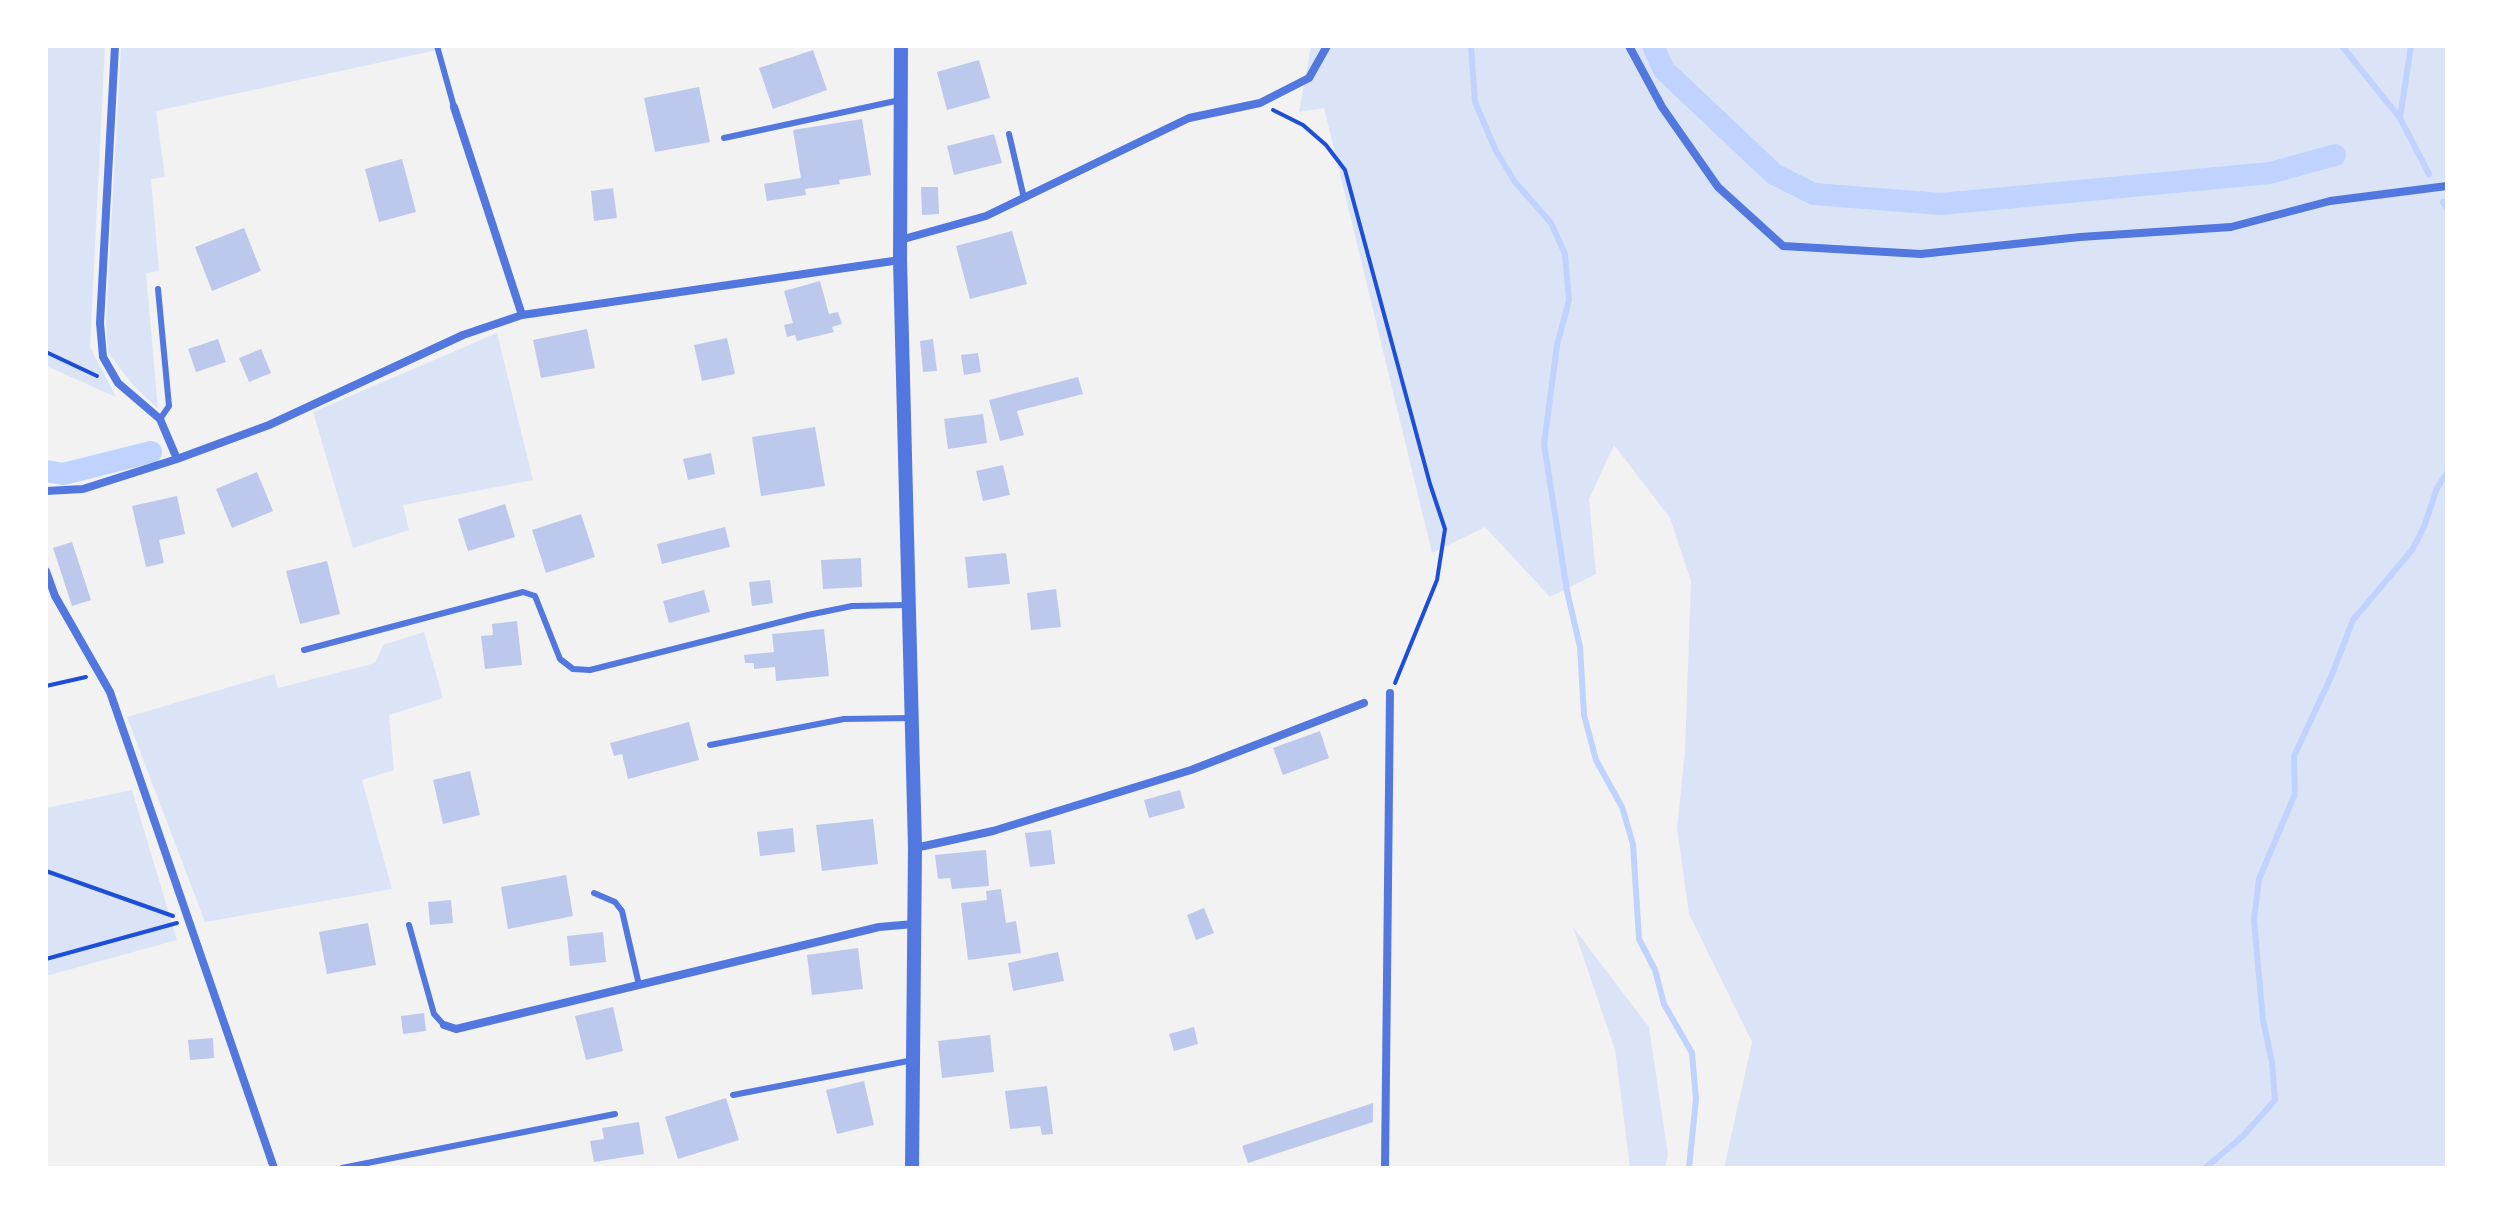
<!DOCTYPE html>
<style>
body{margin:0}
#map{position:relative;width:2493px;height:1214px;overflow:hidden;background:#f2f2f2;font-family:Lato,sans-serif}
canvas{display:block}
.frame{position:absolute;inset:0;border:48px solid #fff;pointer-events:none}
</style>
<div id="map">
<canvas width="2493" height="1214"></canvas>
<div class="frame"></div>
</div>
<script>
const ctx = document.querySelector('canvas').getContext('2d');
ctx.lineJoin = 'round';
function paint(path, color) { ctx.fillStyle = color; ctx.fill(path, 'evenodd'); }
const toPath = rows => new Path2D(rows.map(r => 'M' + r).join(''));
function stroke(path, color, width, dash) { ctx.strokeStyle = color; ctx.lineWidth = width; ctx.lineCap = dash ? 'butt' : 'round'; ctx.setLineDash(dash || []); ctx.stroke(path); }
const green = toPath([
 [46,46,105,46,90,347,116,397,46,366],
 [121,46,456,46,156,111,165,177,151,179,159,271,146,273,158,409,134,386,108,353,106,319],
 [1311,46,2447,46,2447,1168,1724,1168,1752,1042,1689,914,1677,828,1685,751,1691,581,1670,518,1614,445,1589,499,1596,574,1550,597,1485,527,1432,553,1324,108,1299,112],
 [497,333,533,480,403,505,409,530,353,548,313,412],
 [155,446,161,457,69,484,46,482,46,467,99,460,122,449],
 [424,632,443,698,389,715,394,770,362,780,392,889,205,922,127,717,274,674,278,688,375,663,383,645],
 [132,790,177,940,46,976,46,808],
 [1573,927,1649,1027,1668,1155,1665,1168,1630,1168,1615,1050]
]);
const stream = toPath([
 [1471,46,1475,102,1496,151,1515,182,1551,223,1565,254,1569,300,1557,345,1544,444,1567,591,1580,647,1584,715,1596,760,1622,807,1633,844,1639,939,1655,970,1664,1004,1692,1053,1696,1099,1689,1168],
 [2342,46,2400,118,2429,174],
 [2400,118,2411,46],
 [2443,202,2447,208],
 [2205,1168,2243,1136,2275,1100,2272,1062,2263,1020,2254,920,2259,879,2295,794,2294,756,2331,677,2353,620,2412,550,2424,527,2437,488,2447,473]
]);
const canal = toPath([
 [1653,46,1664,70,1774,174,1814,194,1941,204,2270,173,2335,155],
 [46,471,63,474,151,452]
]);
const building = toPath([
 [813,50,827,90,773,109,759,68],
 [979,60,990,98,947,110,937,72],
 [699,87,710,142,655,152,644,98],
 [862,119,871,175,839,180,840,184,805,189,806,195,767,201,764,184,801,178,793,130],
 [994,134,1002,163,954,175,947,146],
 [402,159,416,212,379,222,365,169],
 [921,187,938,187,939,214,922,215],
 [613,188,617,218,594,221,591,191],
 [244,228,261,271,212,291,195,247],
 [1012,231,1027,284,970,299,956,246],
 [820,281,829,314,838,312,842,324,832,327,834,332,797,341,795,335,787,337,784,325,793,323,784,291],
 [587,329,595,368,541,378,533,340],
 [727,338,735,374,702,381,694,345],
 [218,339,226,362,196,372,188,349],
 [933,339,937,371,923,372,920,341],
 [261,349,271,373,249,382,239,358],
 [978,353,981,372,964,375,961,355],
 [1078,377,1083,394,1017,411,1024,435,1000,441,989,400],
 [983,414,987,443,948,449,944,419],
 [815,427,825,486,761,496,752,437],
 [711,453,715,474,688,480,683,459],
 [1003,465,1010,495,983,501,976,471],
 [257,472,273,511,232,528,216,489],
 [177,496,185,534,159,540,164,563,146,567,132,506],
 [505,504,515,537,468,551,458,519],
 [581,514,595,557,546,573,532,530],
 [725,527,730,547,662,564,657,544],
 [72,542,91,600,72,606,53,548],
 [1006,553,1010,584,968,588,965,557],
 [861,558,862,587,823,589,821,560],
 [327,561,340,614,300,624,286,571],
 [770,580,773,603,752,606,749,582],
 [1056,589,1061,627,1031,630,1027,593],
 [704,590,710,612,669,623,663,601],
 [517,621,522,665,485,669,481,636,493,635,492,624],
 [824,629,829,676,776,681,775,667,754,669,754,663,745,663,744,655,774,652,772,634],
 [689,722,699,760,628,779,622,754,614,756,610,743],
 [1320,731,1329,758,1283,775,1273,748],
 [470,771,480,815,443,824,433,780],
 [1180,790,1185,808,1149,818,1144,800],
 [873,819,878,864,822,871,816,825],
 [793,828,795,852,760,856,757,832],
 [1051,830,1055,864,1030,867,1025,833],
 [986,850,989,886,952,889,950,878,938,879,935,855],
 [566,875,573,916,508,929,501,887],
 [1001,889,1006,923,1016,921,1021,953,968,960,961,903,987,900,986,891],
 [451,900,453,923,430,925,428,902],
 [1204,908,1214,933,1196,940,1187,915],
 [368,923,376,965,327,974,319,932],
 [603,932,606,962,570,966,567,936],
 [858,948,863,989,812,995,807,955],
 [1058,952,1064,981,1013,991,1008,963],
 [613,1007,623,1051,586,1060,575,1016],
 [424,1013,426,1031,403,1034,401,1016],
 [1194,1027,1198,1044,1174,1051,1169,1034],
 [990,1035,994,1072,942,1078,938,1041],
 [213,1038,214,1058,190,1060,188,1040],
 [864,1081,874,1125,837,1134,826,1090],
 [1047,1086,1053,1134,1042,1135,1040,1126,1010,1129,1005,1091],
 [726,1098,739,1140,678,1159,665,1117],
 [1373,1103,1373,1122,1248,1163,1242,1146],
 [639,1122,644,1154,594,1162,590,1141,604,1139,602,1128]
]);
const path = toPath([
 [1273,110,1303,125,1326,145,1345,170,1430,484,1445,529,1437,580,1395,683],
 [46,352,97,376],
 [46,686,86,677],
 [46,871,173,916],
 [46,959,177,923]
]);
const service = toPath([
 [437,46,454,107],
 [1009,134,1024,198],
 [724,138,900,100],
 [158,289,169,406,160,419],
 [304,650,523,592,535,596,560,659,573,669,590,670,808,615,852,606,909,605],
 [710,745,844,719,911,718],
 [594,893,615,902,622,911,639,985],
 [409,925,434,1014,444,1025],
 [733,1095,913,1060],
 [342,1168,615,1114]
]);
const minor = toPath([
 [115,46,100,323,103,357,118,383,160,419,177,459],
 [1629,46,1662,107,1718,187,1783,246,1921,254,2080,237,2231,227,2330,201,2447,186],
 [454,107,522,315],
 [900,240,986,216,1189,118,1260,103,1309,78,1327,46],
 [46,491,83,489,177,459,269,425,463,335,522,315,900,260],
 [46,571,55,596,110,692,274,1168],
 [915,848,993,831,1191,770,1364,703],
 [444,1025,456,1029,879,927,914,924],
 [1385,1168,1390,693]
]);
const tertiary = toPath([
 [901,46,900,260,915,848,912,1168]
]);
paint(green, '#dbe4f7');
stroke(stream, '#bfd3fe', 6);
stroke(canal, '#bfd3fe', 22);
paint(building, '#bdc9ec');
stroke(path, '#1d4ed8', 4);
stroke(service, '#5277de', 6);
stroke(minor, '#5277de', 8);
stroke(tertiary, '#5277de', 14);
</script>
